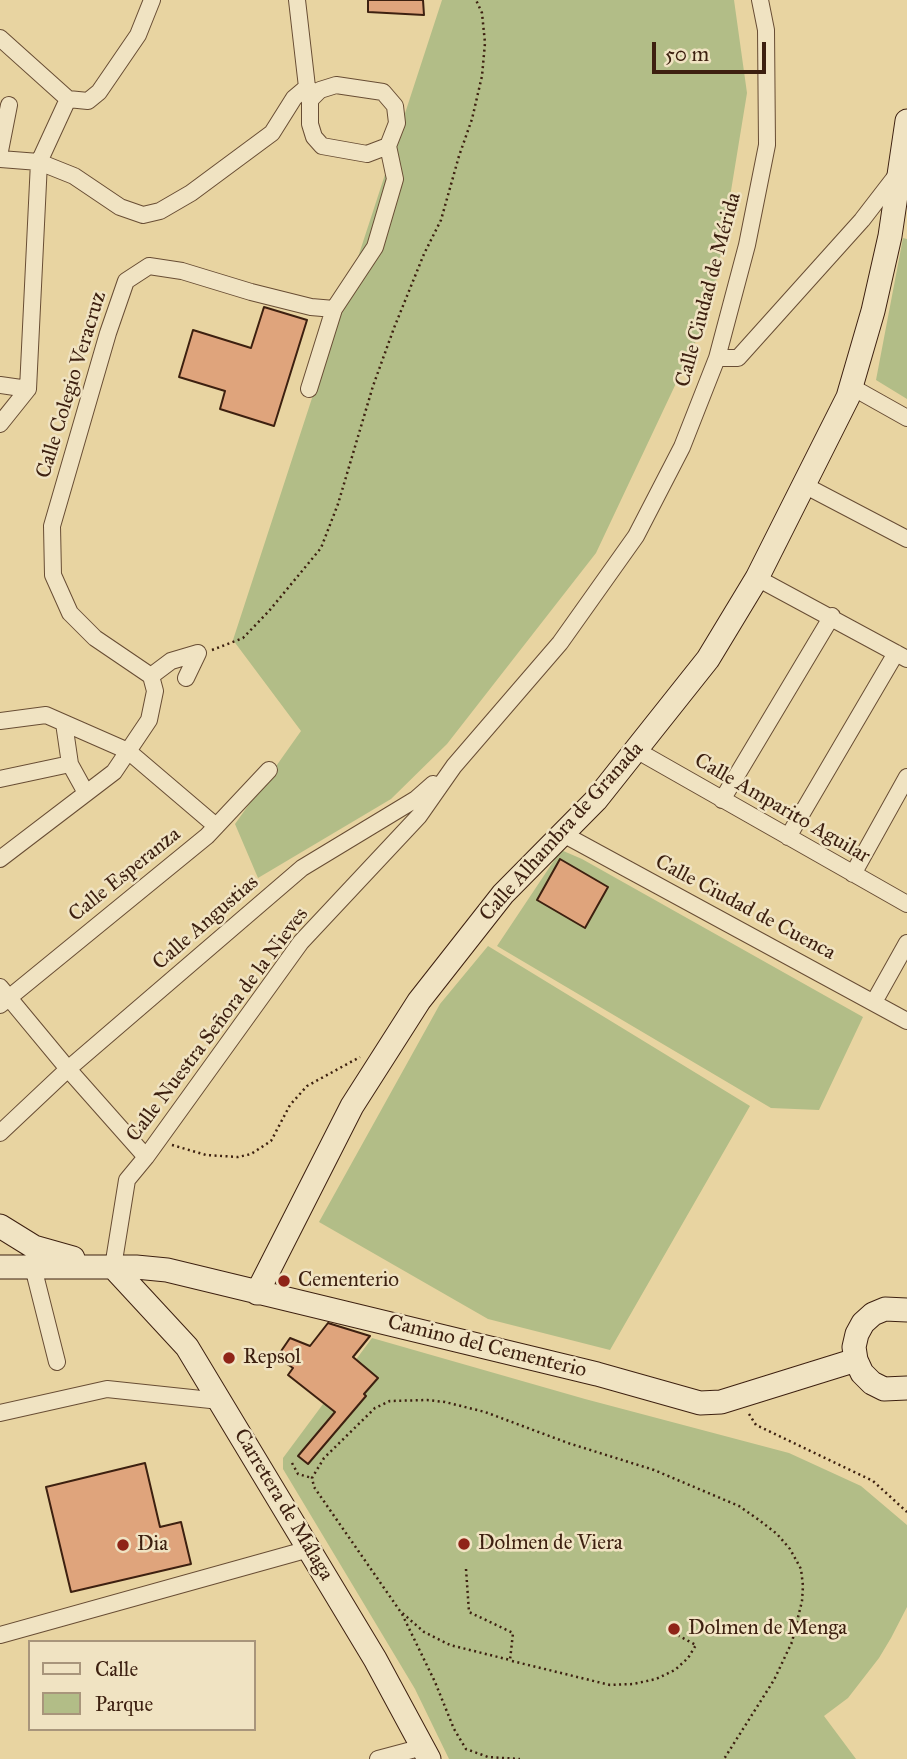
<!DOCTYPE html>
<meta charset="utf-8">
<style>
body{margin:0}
#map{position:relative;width:907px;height:1759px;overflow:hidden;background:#e8d4a1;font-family:"IM FELL Great Primer",serif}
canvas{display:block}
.legend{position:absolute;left:28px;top:1640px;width:228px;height:91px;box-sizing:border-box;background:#f0e3c2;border:2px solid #a8957b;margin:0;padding:9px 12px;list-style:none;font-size:21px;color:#3d2010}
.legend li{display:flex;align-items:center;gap:14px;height:35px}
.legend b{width:35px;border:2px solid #a8957b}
.scale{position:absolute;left:652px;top:42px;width:114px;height:32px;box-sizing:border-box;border:4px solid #3d2010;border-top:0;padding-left:9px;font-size:21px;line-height:24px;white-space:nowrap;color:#3d2010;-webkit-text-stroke:5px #f0e3c2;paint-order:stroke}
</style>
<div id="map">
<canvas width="907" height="1759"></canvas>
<ul class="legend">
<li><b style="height:9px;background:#f0e3c2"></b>Calle</li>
<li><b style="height:19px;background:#b2bd87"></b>Parque</li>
</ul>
<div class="scale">50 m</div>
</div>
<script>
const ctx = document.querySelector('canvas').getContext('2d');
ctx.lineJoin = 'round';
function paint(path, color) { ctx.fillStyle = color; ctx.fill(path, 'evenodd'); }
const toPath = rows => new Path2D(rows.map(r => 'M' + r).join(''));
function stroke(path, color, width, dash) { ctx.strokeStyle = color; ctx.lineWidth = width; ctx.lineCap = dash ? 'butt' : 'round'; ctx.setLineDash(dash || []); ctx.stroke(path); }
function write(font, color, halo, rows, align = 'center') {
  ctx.font = font + ' "IM FELL Great Primer",serif'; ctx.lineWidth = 5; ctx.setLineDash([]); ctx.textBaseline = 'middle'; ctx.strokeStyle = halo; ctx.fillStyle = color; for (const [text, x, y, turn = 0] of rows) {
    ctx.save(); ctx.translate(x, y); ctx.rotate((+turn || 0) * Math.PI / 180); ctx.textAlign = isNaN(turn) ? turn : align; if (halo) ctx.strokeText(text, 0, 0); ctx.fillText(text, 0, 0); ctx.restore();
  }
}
const green = toPath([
 [442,0,734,0,747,93,712,307,596,553,447,744,391,799,258,878,235,824,301,731,233,640],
 [903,238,907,239,907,399,876,380],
 [561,850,582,859,863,1017,819,1110,771,1108,497,946],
 [488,946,750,1106,610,1350,488,1319,319,1222,440,1004],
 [372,1338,585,1399,789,1453,861,1486,907,1525,907,1607,891,1638,879,1658,848,1698,824,1716,856,1759,449,1759,415,1689,283,1469,283,1458]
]);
const building = toPath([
 [368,0,423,0,424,15,368,12,368,0],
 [264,307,307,320,274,426,220,409,225,391,179,377,193,330,251,348,264,307],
 [560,859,608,887,585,928,537,900,560,859],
 [328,1323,370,1336,353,1357,378,1378,364,1394,366,1396,308,1464,298,1456,335,1412,288,1375,293,1368,277,1357,290,1338,310,1346,328,1323],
 [145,1463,160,1527,181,1522,191,1564,71,1592,46,1487,145,1463]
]);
const path = toPath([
 [212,650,243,638,269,611,321,548,338,504,373,386,394,328,424,254,441,220,459,156,472,119,482,76,485,43,482,13,476,0],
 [172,1145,206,1155,238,1157,251,1154,271,1141,290,1105,307,1086,360,1057],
 [749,1414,756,1425,873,1481,907,1512],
 [292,1463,298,1474,312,1478],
 [466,1569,469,1612,513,1633,510,1660,450,1645,424,1632,400,1611,314,1487,312,1478,324,1458,375,1408,390,1401,427,1400,445,1402,485,1412,568,1443,654,1470,739,1506,759,1520,777,1534,790,1549,801,1569,803,1586,802,1601,792,1642,774,1680,724,1759],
 [402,1614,435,1682,454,1729,466,1749,488,1757,520,1759],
 [512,1661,610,1685,633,1684,656,1679,675,1670,688,1658,696,1645,679,1636]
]);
const street = toPath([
 [297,0,307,87,313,92],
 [0,38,68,99],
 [68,99,88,101,99,92,138,35,152,0],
 [0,151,9,105],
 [0,159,39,162,74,176,120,207,143,215,160,211,191,193,272,133,294,98,307,87],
 [334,309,375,247,395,179,388,146,397,123,395,106,383,92,336,85,320,90,310,100,310,124,314,137,322,146,367,154,388,146],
 [717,358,738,358,862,220,899,172],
 [0,385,28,389],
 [850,386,907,418],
 [0,424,28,389,39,162,68,99],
 [804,485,907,539],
 [757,578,907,659],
 [151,676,171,661,198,653,186,678],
 [0,721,46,715,128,751,216,826],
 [64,723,70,764,86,793],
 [636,750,907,904],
 [0,779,70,764],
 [722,800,832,616],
 [563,834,907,1021],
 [788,837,896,653],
 [0,859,114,772,149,720,155,691,151,676,95,638,70,613,53,575,52,526,108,333,126,281,149,266,182,271,251,292,311,307,334,309,309,389],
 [853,874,907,777],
 [0,987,68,1069,146,1157],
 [874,1002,907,943],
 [0,1005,207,836,269,770],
 [0,1133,68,1069,302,868,416,799,433,784],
 [33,1267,57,1362],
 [113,1267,127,1180,146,1157,301,942,419,816,454,766,560,643,636,536,682,447,717,358,747,245,767,145,766,30,760,0],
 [0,1413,107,1389,220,1401],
 [0,1635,309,1549],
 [378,1759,423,1747]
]);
const secondary = toPath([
 [0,1226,34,1247,73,1258],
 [0,1267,136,1267,167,1270,597,1374,700,1403,721,1402,856,1360],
 [113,1267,187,1347,375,1659,429,1759],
 [257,1293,352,1106,419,1001,503,894,596,800,708,659,757,578,848,397,873,311,890,236,907,121],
 [907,1310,885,1309,873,1314,863,1323,857,1334,854,1347,856,1360,862,1373,872,1383,884,1389,907,1388]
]);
const markers = [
 [284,1281,7,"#8f2418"],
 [229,1358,7,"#8f2418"],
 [464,1544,7,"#8f2418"],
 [123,1545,7,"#8f2418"],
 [674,1629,7,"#8f2418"]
];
const streetNames = [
 ["Calle Ciudad de Mérida",709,290,-75],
 ["Calle Colegio Veracruz",72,385,-73],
 ["Calle Amparito Aguilar",782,809,30],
 ["Calle Alhambra de Granada",562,832,-48],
 ["Calle Esperanza",125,875,-39],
 ["Calle Ciudad de Cuenca",745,908,28],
 ["Calle Angustias",206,923,-41],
 ["Calle Nuestra Señora de la Nieves",218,1025,-53],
 ["Camino del Cementerio",487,1347,14],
 ["Carretera de Málaga",283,1505,59]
];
const poiNames = [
 ["Cementerio",298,1281],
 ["Repsol",243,1358],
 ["Dolmen de Viera",478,1544],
 ["Dia",137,1545],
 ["Dolmen de Menga",688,1629]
];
paint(green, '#b2bd87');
paint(building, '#dfa47c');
stroke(building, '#3d2010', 2);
stroke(street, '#684d34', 18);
stroke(secondary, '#3d2010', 25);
stroke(path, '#3d2010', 2.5, [2, 3.5]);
stroke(street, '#f0e3c2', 16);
stroke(secondary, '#f0e3c2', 23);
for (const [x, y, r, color] of markers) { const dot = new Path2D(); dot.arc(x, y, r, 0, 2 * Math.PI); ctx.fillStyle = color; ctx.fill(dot); stroke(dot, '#f0e3c2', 2.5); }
write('21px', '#3d2010', '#f0e3c2', streetNames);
write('21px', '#3d2010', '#f0e3c2', poiNames, 'left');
</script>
